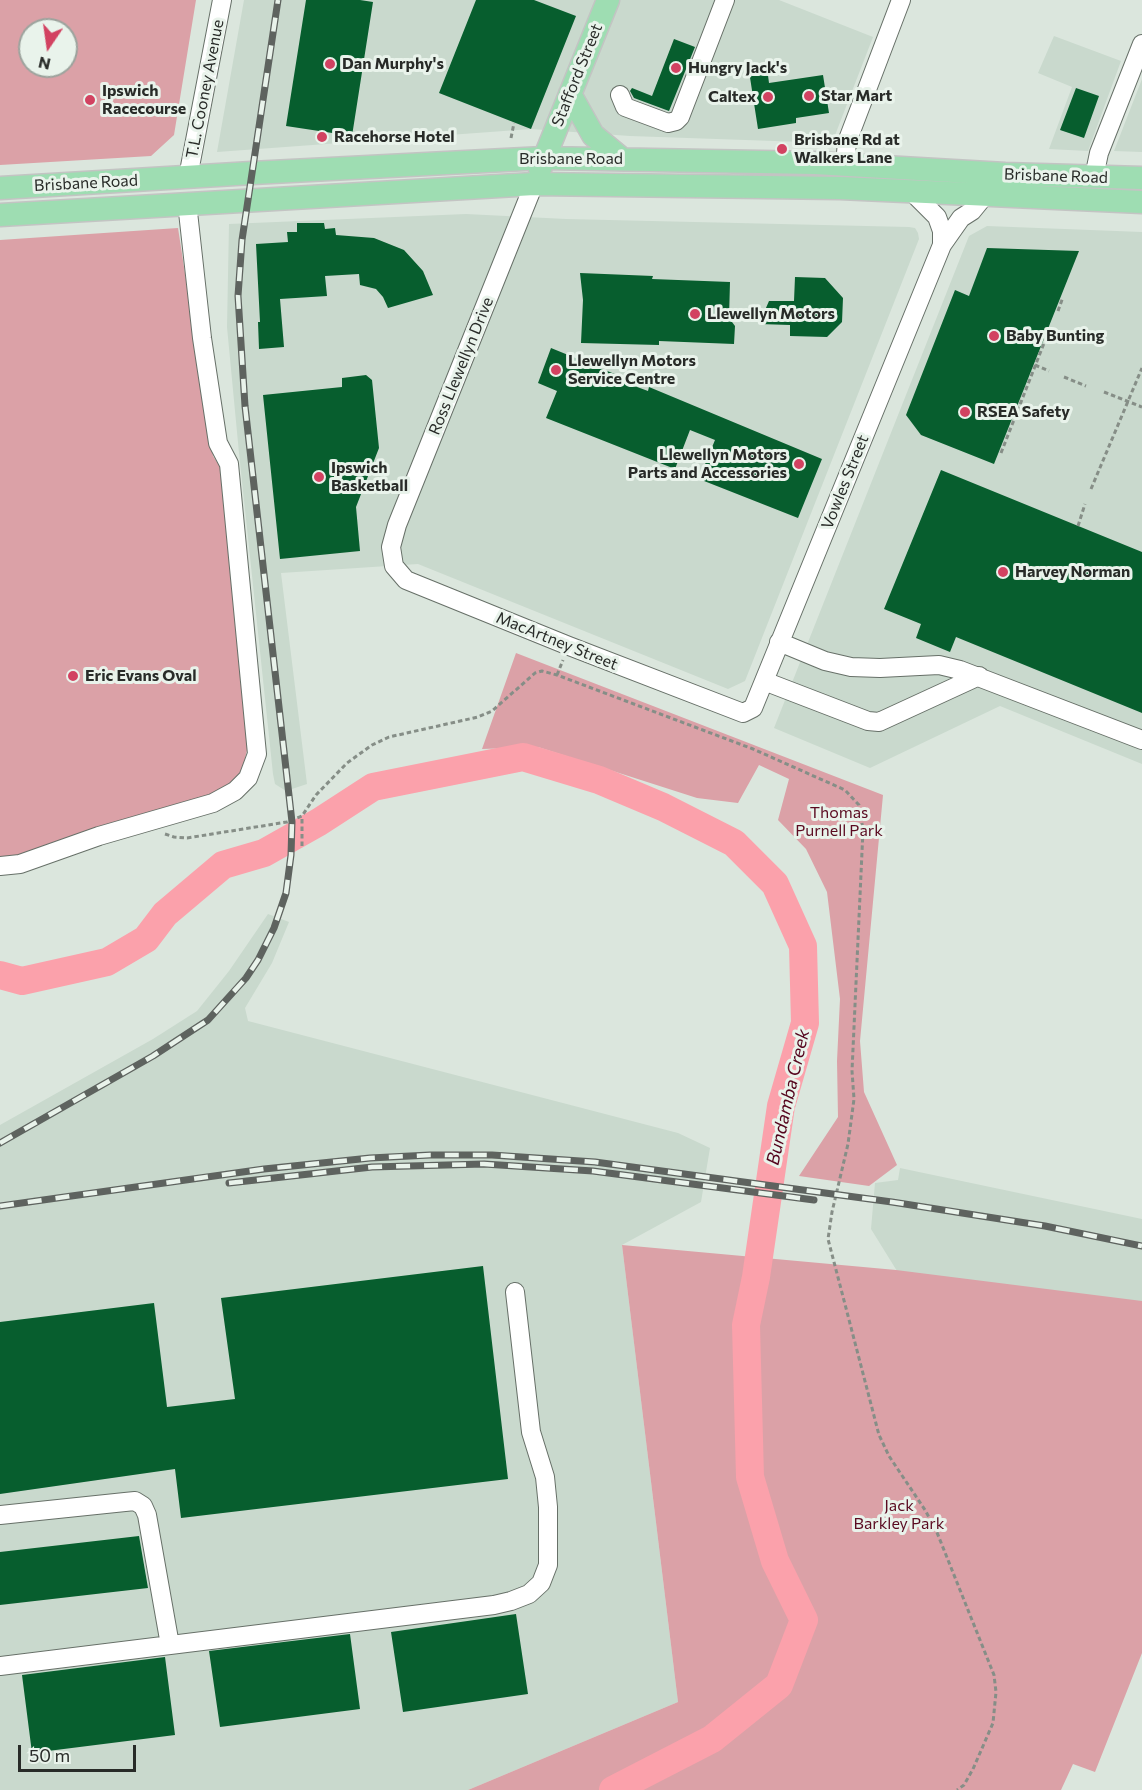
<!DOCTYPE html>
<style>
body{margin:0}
#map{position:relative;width:1142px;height:1790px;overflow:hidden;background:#dbe6dd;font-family:Commissioner,sans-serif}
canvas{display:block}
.north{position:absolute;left:18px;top:18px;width:60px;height:60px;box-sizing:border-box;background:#e9f3eb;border:2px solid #9ca39d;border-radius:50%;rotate:193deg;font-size:16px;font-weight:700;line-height:24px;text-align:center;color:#282b28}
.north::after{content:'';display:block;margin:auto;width:21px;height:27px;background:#d24261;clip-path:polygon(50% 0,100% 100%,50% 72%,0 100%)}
.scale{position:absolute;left:18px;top:1745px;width:118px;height:27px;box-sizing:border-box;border:3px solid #282b28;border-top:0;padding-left:8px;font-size:18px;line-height:21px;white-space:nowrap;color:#282b28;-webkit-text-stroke:4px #e9f3eb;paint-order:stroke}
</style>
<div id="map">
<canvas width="1142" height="1790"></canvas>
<div class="north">N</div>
<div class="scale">50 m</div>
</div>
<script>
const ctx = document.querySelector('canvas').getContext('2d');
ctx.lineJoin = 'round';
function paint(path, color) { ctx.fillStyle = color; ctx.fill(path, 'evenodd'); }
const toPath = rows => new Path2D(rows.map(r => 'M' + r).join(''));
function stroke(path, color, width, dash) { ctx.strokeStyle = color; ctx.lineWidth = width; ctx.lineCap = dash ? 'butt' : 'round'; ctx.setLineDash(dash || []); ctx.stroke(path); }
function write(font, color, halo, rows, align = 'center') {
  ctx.font = font + ' Commissioner,sans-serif'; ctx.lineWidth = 6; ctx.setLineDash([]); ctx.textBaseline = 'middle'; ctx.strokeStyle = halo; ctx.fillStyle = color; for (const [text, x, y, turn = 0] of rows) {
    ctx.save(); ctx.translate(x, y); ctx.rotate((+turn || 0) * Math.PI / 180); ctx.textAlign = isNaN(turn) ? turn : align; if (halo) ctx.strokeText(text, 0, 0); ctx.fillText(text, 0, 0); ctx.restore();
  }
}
const built = toPath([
 [244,0,779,0,873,37,832,143,630,136,531,129,217,152],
 [1054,36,1121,61,1088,151,1049,149,1072,87,1038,73],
 [1142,79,1142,152,1114,151],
 [466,214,566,219,909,227,915,228,918,233,919,239,745,681,728,689,418,564,281,573,307,784,286,791,275,784,273,774,239,453,227,327,229,224],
 [987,226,1142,232,1142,764,1000,706,870,768,774,728,969,236],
 [268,914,289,922,272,963,245,1008,248,1021,678,1133,710,1148,701,1202,622,1245,678,1702,468,1790,0,1790,0,1125,153,1039,197,1011,229,971],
 [900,1168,1142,1219,1142,1302,897,1271,871,1229,875,1183,898,1180]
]);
const green = toPath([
 [0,0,196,0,174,135,151,156,0,165],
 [30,30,66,30,66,66,30,66],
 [178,228,213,456,224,473,248,746,241,776,222,794,0,862,0,240],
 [516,653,883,795,860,1041,864,1092,897,1165,869,1186,799,1176,838,1117,837,1061,840,999,827,892,806,849,778,820,789,779,759,765,738,803,697,798,538,747,482,749],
 [622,1245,896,1270,1142,1301,1142,1653,1095,1772,1073,1764,1061,1790,468,1790,678,1702]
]);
const river = toPath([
 [0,975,22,981,107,962,146,939,165,914,223,865,264,853,319,822,373,787,523,757,599,780,663,807,734,843,775,884,803,946,805,1023,781,1106,756,1277,746,1325,750,1477,775,1561,804,1620,779,1685,712,1739,613,1790]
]);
const building = toPath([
 [306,0,360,0,373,2,352,136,286,126],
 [476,0,534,0,576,16,531,129,439,93],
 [674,39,695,47,669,111,634,98,630,91,632,88,652,96],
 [767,68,769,83,823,75,829,113,796,118,796,123,758,129,749,71],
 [1076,88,1099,96,1084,138,1060,130],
 [297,223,324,223,325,229,335,228,336,235,374,238,404,250,423,271,433,295,388,308,383,297,376,289,360,285,359,274,325,276,327,296,280,299,284,347,259,349,258,322,260,322,256,244,288,242,287,232,297,232],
 [987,248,1079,251,994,464,921,435,906,415,955,290,969,296],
 [580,273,653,276,652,279,730,282,729,318,735,326,734,344,659,341,659,345,581,343,583,300],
 [795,277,825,278,843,298,842,322,827,337,790,336,790,325,759,324,769,301,794,301],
 [551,348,622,377,621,381,648,391,649,387,822,459,798,518,699,479,715,440,690,430,675,469,546,418,557,391,538,383],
 [366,375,372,380,379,448,356,507,360,551,280,559,263,395,342,387,342,378],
 [941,470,1142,552,1142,713,956,637,950,652,916,638,921,624,884,609],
 [483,1266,508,1479,181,1518,175,1469,0,1494,0,1322,154,1303,167,1407,235,1399,221,1298],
 [139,1536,148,1588,0,1605,0,1552],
 [516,1614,528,1694,403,1712,391,1632],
 [350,1634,360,1709,220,1727,209,1651],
 [165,1657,175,1735,32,1753,22,1675]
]);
const path = toPath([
 [511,138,514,123],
 [1058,311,1063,297],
 [1035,365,1049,371],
 [1064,377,1086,386],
 [1104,392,1142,407],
 [1001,453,1050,328],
 [1091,489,1142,368],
 [1078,526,1085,504],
 [557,675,563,660],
 [165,834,174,837,187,838,287,822,302,816,316,795,347,763,372,745,389,737,478,717,492,711,535,673,542,671,557,675,753,749,845,790,859,805,863,830,852,1071,854,1099,848,1144,832,1212,828,1239,879,1435,889,1456,925,1510,936,1530,994,1675,996,1692,993,1723,973,1769,964,1785,957,1790],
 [302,846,302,816]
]);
const minor = toPath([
 [620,95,625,107,668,123,676,121,680,117,725,0],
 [845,164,847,142,901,0],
 [188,177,222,0],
 [1094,177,1099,153,1142,44],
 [534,184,397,525,391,547,394,566,406,580,569,646,743,713,753,708,942,245,961,218,972,211,985,195],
 [911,191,937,217,942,231,942,245],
 [779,642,825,661,851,667,880,668,939,665,960,670,1142,740],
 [764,681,868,721,879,722,979,676],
 [0,866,20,864,99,836,213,803,235,791,248,778,257,754,229,464,218,443,202,338,187,203],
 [0,1515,125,1502,135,1501,143,1506,147,1515,170,1645],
 [0,1666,494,1605,511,1601,529,1594,541,1583,548,1565,548,1507,545,1477,531,1432,515,1292]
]);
const major = toPath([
 [570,94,593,135,622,159],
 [540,169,608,0],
 [0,188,252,173,544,158,815,163,1005,174,1142,178],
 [0,215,534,184,840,188,1142,202]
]);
const rail = toPath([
 [0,1143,153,1056,208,1020,246,978,258,960,274,928,286,893,291,855,292,822,245,406,238,296,242,240,278,0],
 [229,1183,372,1167,484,1164,593,1171,814,1200],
 [0,1206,264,1169,370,1158,430,1155,492,1155,595,1162,892,1202,1045,1226,1142,1246]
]);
const markers = [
 [330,64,6,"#d24261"],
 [676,68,6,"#d24261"],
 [809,96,6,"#d24261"],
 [768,97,6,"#d24261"],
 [90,100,6,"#d24261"],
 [322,137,6,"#d24261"],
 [782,149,6,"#d24261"],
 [695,314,6,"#d24261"],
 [994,336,6,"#d24261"],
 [556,370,6,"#d24261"],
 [965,412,6,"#d24261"],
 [799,464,6,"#d24261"],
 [319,477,6,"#d24261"],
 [1003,572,6,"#d24261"],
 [73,676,6,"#d24261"]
];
const poiNames = [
 ["Dan Murphy's",342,64],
 ["Hungry Jack's",688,68],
 ["Ipswich",102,91],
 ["Racecourse",102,109],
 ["Star Mart",821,96],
 ["Caltex",756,97,"right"],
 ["Racehorse Hotel",334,137],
 ["Brisbane Rd at",794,140],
 ["Walkers Lane",794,158],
 ["Llewellyn Motors",707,314],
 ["Baby Bunting",1006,336],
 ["Llewellyn Motors",568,361],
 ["Service Centre",568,379],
 ["RSEA Safety",977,412],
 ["Llewellyn Motors",787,455,"right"],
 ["Parts and Accessories",787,473,"right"],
 ["Ipswich",331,468],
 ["Basketball",331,486],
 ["Harvey Norman",1015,572],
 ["Eric Evans Oval",85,676]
];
const streetNames = [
 ["Stafford Street",577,75,-68],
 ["T.L. Cooney Avenue",205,89,-79],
 ["Brisbane Road",571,159],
 ["Brisbane Road",1056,176,2],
 ["Brisbane Road",86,183,-3],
 ["Ross Llewellyn Drive",461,366,-68],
 ["Vowles Street",845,482,-68],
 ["MacArtney Street",557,641,22]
];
const parkNames = [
 ["Thomas",839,813],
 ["Purnell Park",839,831],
 ["Jack",899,1506],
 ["Barkley Park",899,1524]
];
const waterNames = [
 ["Bundamba Creek",788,1097,-77]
];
paint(built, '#c9d9cd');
paint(green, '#dba1a7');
stroke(river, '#fba1ab', 28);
paint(building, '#075e2e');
stroke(minor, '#677068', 20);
stroke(major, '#c3c4c3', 25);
stroke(path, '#868e87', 3, [4.5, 3]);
stroke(minor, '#fff', 18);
stroke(major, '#9eddb2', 22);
stroke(rail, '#5e635f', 7);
stroke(rail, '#e9f3eb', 4.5, [14]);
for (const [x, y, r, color] of markers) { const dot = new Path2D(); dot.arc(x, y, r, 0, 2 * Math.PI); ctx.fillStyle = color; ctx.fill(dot); stroke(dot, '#e9f3eb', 2); }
write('bold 16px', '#282b28', '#e9f3eb', poiNames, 'left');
write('16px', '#282b28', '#e9f3eb', streetNames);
write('16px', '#5a0a20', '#e9f3eb', parkNames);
write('italic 18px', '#54031c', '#e9f3eb', waterNames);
</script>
